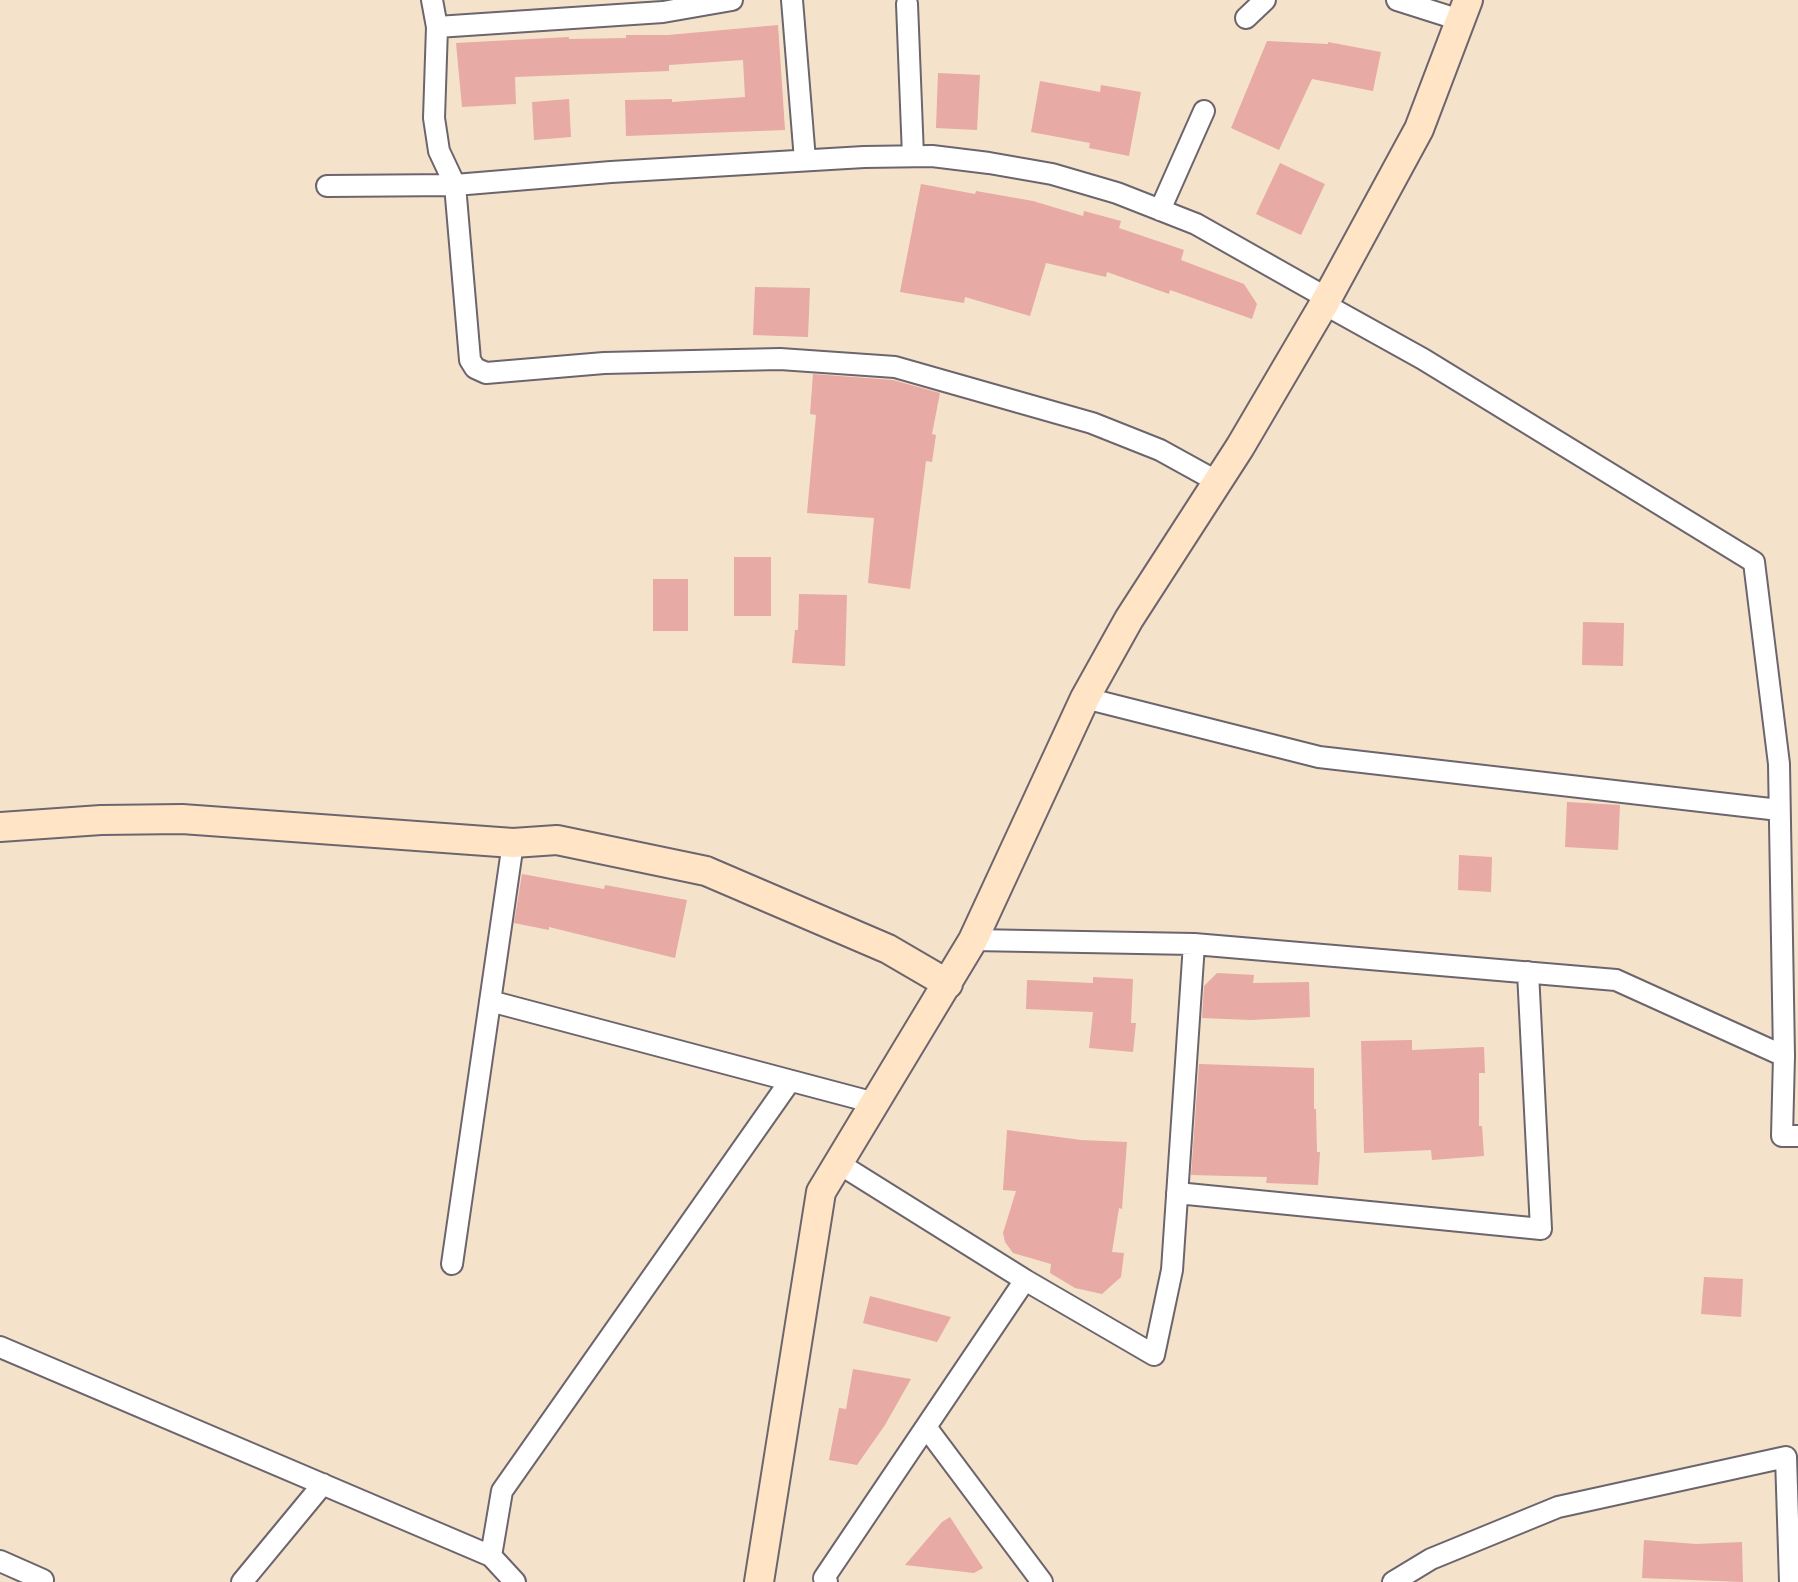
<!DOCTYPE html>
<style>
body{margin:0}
canvas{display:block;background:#f4e2ca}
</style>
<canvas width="1798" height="1582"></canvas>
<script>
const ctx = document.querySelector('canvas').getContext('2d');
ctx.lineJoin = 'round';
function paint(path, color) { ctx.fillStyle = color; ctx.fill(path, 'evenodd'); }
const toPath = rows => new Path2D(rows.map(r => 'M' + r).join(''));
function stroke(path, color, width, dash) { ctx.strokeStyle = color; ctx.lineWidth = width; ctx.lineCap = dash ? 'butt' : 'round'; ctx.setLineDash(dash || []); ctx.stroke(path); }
const building = toPath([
 [778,25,785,130,626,136,625,100,672,99,672,102,745,97,743,60,669,65,669,71,515,77,516,104,462,107,456,43,569,37,569,39,626,38,626,35,668,35],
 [1267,41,1328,44,1328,42,1381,52,1373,91,1312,79,1279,150,1231,128],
 [938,73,980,75,977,130,936,128],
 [1040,81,1100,92,1101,85,1141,92,1129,156,1089,148,1090,143,1031,132],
 [569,99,571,137,534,140,532,102],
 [1280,163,1325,184,1301,235,1256,214],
 [921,184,975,194,976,191,1033,201,1083,216,1084,211,1121,221,1119,228,1184,250,1181,260,1244,284,1257,304,1252,319,1170,290,1169,294,1107,272,1106,277,1046,263,1030,316,965,297,964,303,900,292],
 [755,287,810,288,808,337,753,335],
 [813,374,893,380,940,393,932,434,936,435,932,462,926,461,910,589,868,583,874,518,807,513,816,415,810,414],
 [734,557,771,557,771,616,734,616],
 [653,579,688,579,688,631,653,631],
 [799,594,847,595,845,666,792,663,795,630,798,630],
 [1583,622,1624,623,1623,666,1582,665],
 [1567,802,1620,805,1618,850,1565,847],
 [1459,855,1492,857,1491,892,1458,890],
 [522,874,604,889,605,885,687,900,675,958,549,927,549,930,514,923],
 [1217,973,1254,975,1253,983,1309,982,1310,1017,1251,1020,1202,1018,1204,986],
 [1093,977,1133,979,1131,1023,1136,1023,1133,1052,1089,1048,1093,1012,1026,1009,1027,980,1093,983],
 [1412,1040,1412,1050,1484,1047,1485,1073,1479,1073,1479,1126,1482,1126,1484,1156,1432,1160,1431,1150,1364,1153,1361,1041],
 [1199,1064,1314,1068,1314,1109,1316,1109,1317,1152,1320,1152,1318,1185,1266,1183,1267,1177,1191,1175],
 [1007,1130,1081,1140,1127,1142,1122,1209,1119,1208,1112,1252,1124,1253,1121,1277,1102,1294,1075,1288,1050,1273,1051,1264,1013,1253,1005,1242,1003,1233,1016,1191,1003,1190],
 [1704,1277,1743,1279,1741,1317,1701,1314],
 [870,1296,951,1317,937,1342,863,1323],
 [853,1369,911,1379,885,1425,857,1465,829,1460,839,1408,846,1409],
 [950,1517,983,1568,974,1573,905,1565,942,1522],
 [1644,1540,1696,1544,1742,1542,1743,1582,1642,1578]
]);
const street = toPath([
 [432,0,437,27],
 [792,0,805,160],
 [1397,0,1460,20],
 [907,4,913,156],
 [1246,18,1265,0],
 [327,186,455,185,439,151,434,118,437,27,663,12,732,0],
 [1160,210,1204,111],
 [1324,304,1423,359,1754,562,1779,764,1784,1056,1782,1136,1798,1136],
 [1218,482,1160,450,1092,423,895,367,780,359,604,363,486,373,475,368,470,360,455,185,611,172,864,157,932,156,989,163,1052,174,1117,193,1196,224,1327,298],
 [1085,698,1319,757,1779,810],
 [973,940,1194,944,1616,980,1784,1056],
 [490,1001,875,1103],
 [838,1163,1025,1280,1154,1355,1172,1270,1194,944],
 [1177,1193,1541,1229,1528,972],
 [452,1264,513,843],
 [0,1347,491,1556,515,1582],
 [926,1427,1042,1582],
 [491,1556,502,1491,790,1081],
 [0,1561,43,1580],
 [242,1582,323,1484],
 [827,1582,824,1578,1025,1280],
 [1393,1582,1431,1559,1558,1507,1786,1457,1790,1582]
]);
const secondary = toPath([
 [0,827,101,820,182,819,513,843,557,840,706,871,888,949,948,984],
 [759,1582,821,1192,973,940,1085,698,1129,619,1240,447,1324,304,1419,129,1468,0]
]);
paint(building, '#e7aaa4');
stroke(street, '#6c656d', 24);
stroke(secondary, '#6c656d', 32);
stroke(street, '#fff', 20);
stroke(secondary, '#ffe4c6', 28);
</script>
